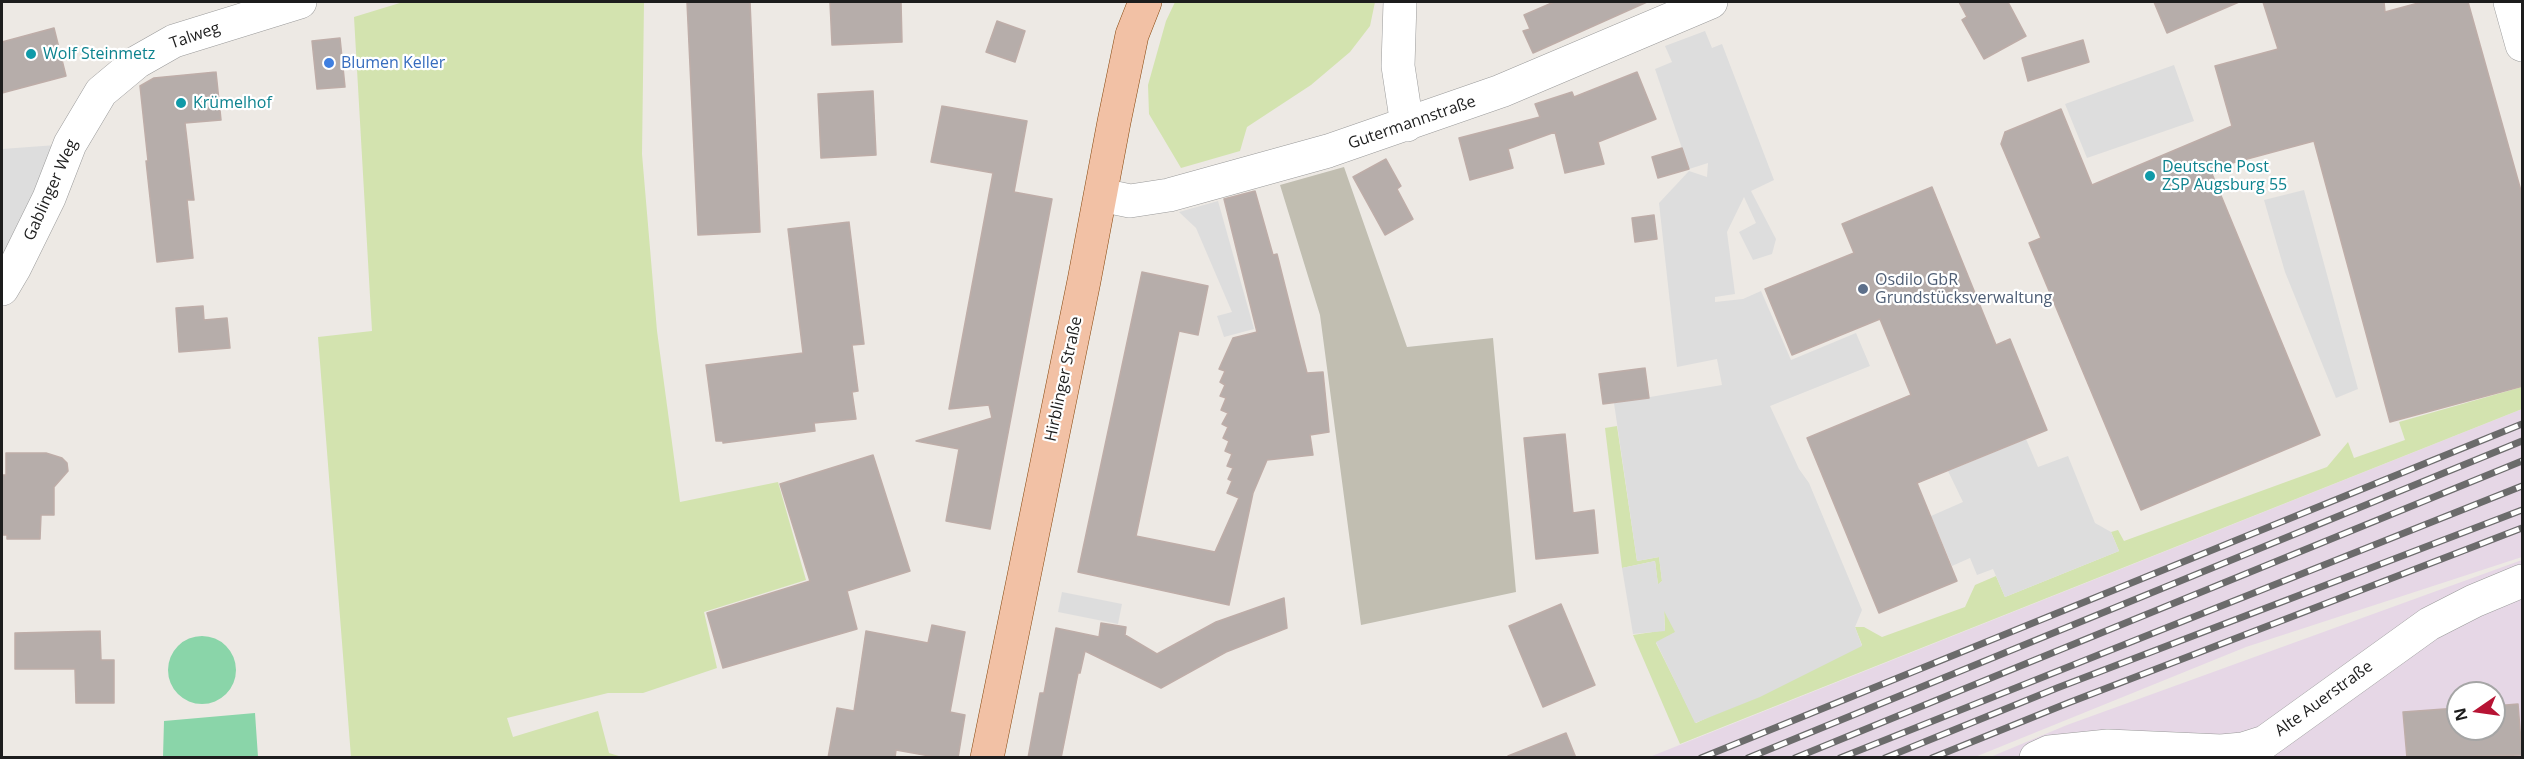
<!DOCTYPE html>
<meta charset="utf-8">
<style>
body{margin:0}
#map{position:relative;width:2524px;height:759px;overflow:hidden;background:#ede9e4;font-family:"Open Sans",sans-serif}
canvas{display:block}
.frame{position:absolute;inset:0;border:3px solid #1d1d1d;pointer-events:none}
.north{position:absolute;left:2446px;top:681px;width:60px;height:60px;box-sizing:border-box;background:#fff;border:2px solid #a5a5a5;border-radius:50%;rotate:257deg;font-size:16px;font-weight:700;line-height:24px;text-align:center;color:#1d1d1d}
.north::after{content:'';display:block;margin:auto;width:21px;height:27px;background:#b71434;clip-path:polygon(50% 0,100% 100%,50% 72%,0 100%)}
</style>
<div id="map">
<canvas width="2524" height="759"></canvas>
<div class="frame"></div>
<div class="north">N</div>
</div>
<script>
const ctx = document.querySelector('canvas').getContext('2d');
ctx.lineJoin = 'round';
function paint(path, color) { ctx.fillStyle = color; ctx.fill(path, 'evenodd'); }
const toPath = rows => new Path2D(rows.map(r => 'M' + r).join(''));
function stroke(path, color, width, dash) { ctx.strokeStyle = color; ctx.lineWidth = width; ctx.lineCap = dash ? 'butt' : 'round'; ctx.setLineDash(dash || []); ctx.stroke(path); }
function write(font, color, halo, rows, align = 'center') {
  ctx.font = font + ' "Open Sans",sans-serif'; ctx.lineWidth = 4.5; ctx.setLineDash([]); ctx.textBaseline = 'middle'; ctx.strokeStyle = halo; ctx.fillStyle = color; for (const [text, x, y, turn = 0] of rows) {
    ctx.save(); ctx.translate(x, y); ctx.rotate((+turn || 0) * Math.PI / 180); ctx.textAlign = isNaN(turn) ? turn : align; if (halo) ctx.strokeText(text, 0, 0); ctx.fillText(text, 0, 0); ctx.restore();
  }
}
const industrial = toPath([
 [2522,409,2522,557,2246,647,1975,757,1647,758],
 [2522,560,2522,757,1988,758,2067,725],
 [2458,693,2494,693,2494,729,2458,729]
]);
const construction = toPath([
 [1344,167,1407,347,1493,338,1516,592,1361,625,1320,315,1280,185]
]);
const grass = toPath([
 [403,2,644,2,642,154,657,331,680,502,778,482,806,580,704,612,717,668,643,693,608,693,507,718,513,737,598,711,609,753,622,757,351,757,318,337,372,331,354,17],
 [1175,2,1375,2,1370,26,1350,52,1311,85,1247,127,1240,151,1181,168,1149,114,1148,85,1166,21],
 [2522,387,2522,409,1680,744,1633,635,1665,630,1664,609,1676,632,1656,643,1696,723,1862,645,1855,627,1864,627,1882,637,1965,607,1975,585,1996,576,2005,597,2119,551,2111,532,2118,530,2124,541,2327,467,2348,442,2354,458,2405,440,2399,422],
 [1617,426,1637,561,1659,557,1662,581,1658,585,1655,561,1622,568,1605,428]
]);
const pitch = toPath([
 '168 670a34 34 0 1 1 68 0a34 34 0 1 1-68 0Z',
 [255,713,258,757,163,757,164,721]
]);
const parking = toPath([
 [1705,31,1712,48,1722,44,1774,180,1751,191,1776,239,1772,254,1753,260,1739,232,1756,223,1744,197,1727,232,1735,294,1715,297,1715,302,1743,299,1761,291,1791,360,1856,333,1870,366,1770,406,1799,469,1809,483,1862,610,1855,627,1862,646,1760,697,1695,723,1656,642,1675,632,1664,611,1665,631,1633,634,1622,568,1655,561,1658,584,1662,581,1659,557,1637,561,1614,403,1722,385,1717,359,1677,367,1659,203,1689,171,1707,177,1708,163,1689,169,1655,69,1672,62,1665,46],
 [2174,65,2194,121,2087,158,2065,104],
 [70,144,2,289,2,149],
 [2304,190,2358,389,2336,398,2285,272,2264,200],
 [1218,201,1254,329,1224,337,1217,316,1232,312,1196,228,1179,212],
 [2026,439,2038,467,2068,456,2095,523,2111,532,2119,551,2005,597,1993,569,1977,575,1970,558,1952,566,1931,516,1963,502,1948,471],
 [1062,592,1122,604,1118,624,1058,612]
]);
const building = toPath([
 [687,2,750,2,760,232,698,235,687,2],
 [830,2,901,2,902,42,832,45,830,2],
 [1554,2,1647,2,1533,53,1523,31,1530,29,1524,15,1554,2],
 [1959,2,2008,2,2026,36,1984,59,1962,20,1967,17,1959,2],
 [2154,2,2239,2,2167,33,2154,2],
 [2263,2,2384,2,2385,12,2422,2,2468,2,2523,198,2523,386,2390,422,2314,141,2210,169,2320,435,2141,510,2029,243,2041,238,2001,144,2005,132,2061,109,2092,185,2232,126,2215,66,2278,49,2263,2],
 [997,21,1025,31,1015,62,986,52,997,21],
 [54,28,66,76,2,93,2,42,54,28],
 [340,38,345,87,317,89,312,41,340,38],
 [2083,40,2089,62,2028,81,2022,58,2083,40],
 [216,72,221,120,185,123,194,200,187,200,193,258,157,262,146,161,148,161,140,86,154,78,216,72],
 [1637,72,1656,119,1598,142,1604,164,1565,173,1555,132,1508,149,1513,168,1470,180,1459,138,1540,117,1535,104,1572,92,1574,97,1637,72],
 [873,91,876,155,821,158,818,94,873,91],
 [942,106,1027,121,1014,192,1052,199,990,529,946,521,959,449,916,441,992,418,989,405,949,409,993,173,931,162,942,106],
 [1682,148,1689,169,1658,178,1652,157,1682,148],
 [1386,159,1401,186,1397,189,1413,219,1385,235,1353,177,1386,159],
 [1932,187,1996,345,2010,339,2047,430,1917,483,1957,581,1879,613,1807,438,1911,395,1880,319,1792,355,1765,289,1854,253,1842,224,1932,187],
 [1255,191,1273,255,1277,254,1307,373,1323,372,1329,432,1310,435,1313,455,1267,460,1253,493,1229,605,1078,572,1142,272,1208,286,1198,335,1179,331,1136,536,1215,552,1239,498,1227,493,1232,481,1228,479,1233,468,1227,466,1232,454,1225,451,1229,441,1223,438,1228,427,1222,424,1228,413,1221,410,1226,398,1220,396,1225,385,1220,382,1225,371,1219,369,1233,338,1257,332,1224,199,1255,191],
 [1654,215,1657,239,1635,242,1632,218,1654,215],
 [849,222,864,344,852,345,858,391,852,392,856,419,814,423,815,431,723,443,723,441,716,441,706,365,803,353,788,229,849,222],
 [203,306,204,320,227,318,230,348,179,352,176,308,203,306],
 [1645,368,1649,398,1603,404,1599,374,1645,368],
 [1565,434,1573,513,1594,510,1598,553,1536,559,1524,438,1565,434],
 [6,453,46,453,62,458,67,463,68,471,54,487,54,515,41,515,40,539,7,539,7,535,2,535,2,475,6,475,6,453],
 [873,455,910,571,847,591,857,629,723,668,707,613,810,581,780,484,873,455],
 [1284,598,1287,628,1226,652,1161,688,1085,651,1080,673,1078,673,1061,758,1028,758,1040,693,1044,693,1056,628,1099,637,1101,623,1126,627,1125,635,1157,654,1216,622,1284,598],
 [1561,604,1595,685,1543,707,1509,626,1561,604],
 [932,625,965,632,950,712,965,715,958,758,941,758,896,750,895,758,828,758,837,708,854,711,866,631,928,643,932,625],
 [100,631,101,660,114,660,114,703,76,703,75,669,15,669,15,633,100,631],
 [2518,704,2522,755,2407,758,2403,712,2458,708,2458,729,2494,729,2494,706,2518,704],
 [1566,733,1576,758,1508,758,1508,756,1566,733]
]);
const minor = toPath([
 [1400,2,1398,66,1407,125],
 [2510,2,2522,45],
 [1101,195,1130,201,1169,195,1328,151,1501,91,1711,2],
 [2,289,15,267,49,198,70,144,101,92,137,62,174,41,300,2],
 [2036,758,2049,752,2108,746,2221,751,2243,749,2265,742,2429,624,2474,601,2522,581]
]);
const major = toPath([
 [987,758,1084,281,1114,122,1132,35,1145,2]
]);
const rail = toPath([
 [1701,758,2522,424],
 [1748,758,2522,441],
 [1795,758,2522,461],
 [1840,758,2522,486],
 [1885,758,2057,688,2522,510],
 [1932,758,2068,703,2522,528]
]);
const markers = [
 [31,54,6,"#0f9aa8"],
 [329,63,6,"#3f7fe0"],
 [181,103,6,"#0f9aa8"],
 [2150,176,6,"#0f9aa8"],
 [1863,289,6,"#5c6f8a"]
];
const streetNames = [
 ["Talweg",195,36,-19],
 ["Gutermannstraße",1412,123,-19],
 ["Gablinger Weg",51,190,-66],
 ["Hirblinger Straße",1064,379,-78],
 ["Alte Auerstraße",2324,699,-36]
];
const cultureNames = [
 ["Wolf Steinmetz",43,54],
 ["Krümelhof",193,103],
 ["Deutsche Post",2162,167],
 ["ZSP Augsburg 55",2162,185]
];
const shopNames = [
 ["Blumen Keller",341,63]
];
const serviceNames = [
 ["Osdilo GbR",1875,280],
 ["Grundstücksverwaltung",1875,298]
];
paint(industrial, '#e6d7e6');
paint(construction, '#c1beb1');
paint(grass, '#d3e3af');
paint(pitch, '#8ad5a9');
paint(parking, '#ddd');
paint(building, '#b6adaa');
stroke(building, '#beada8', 1.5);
stroke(minor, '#9a9a9a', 34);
stroke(major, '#88480f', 34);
stroke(minor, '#fff', 33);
stroke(major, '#f2c1a5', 33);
stroke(rail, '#6b6b6b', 7);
stroke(rail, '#fff', 4.5, [14]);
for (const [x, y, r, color] of markers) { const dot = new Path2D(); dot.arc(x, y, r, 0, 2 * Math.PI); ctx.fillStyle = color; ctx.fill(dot); stroke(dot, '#fff', 2); }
write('16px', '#1d1d1d', '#fff', streetNames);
write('16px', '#0d838f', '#fff', cultureNames, 'left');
write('16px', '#366cbe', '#fff', shopNames, 'left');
write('16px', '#4e5e75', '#fff', serviceNames, 'left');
</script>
